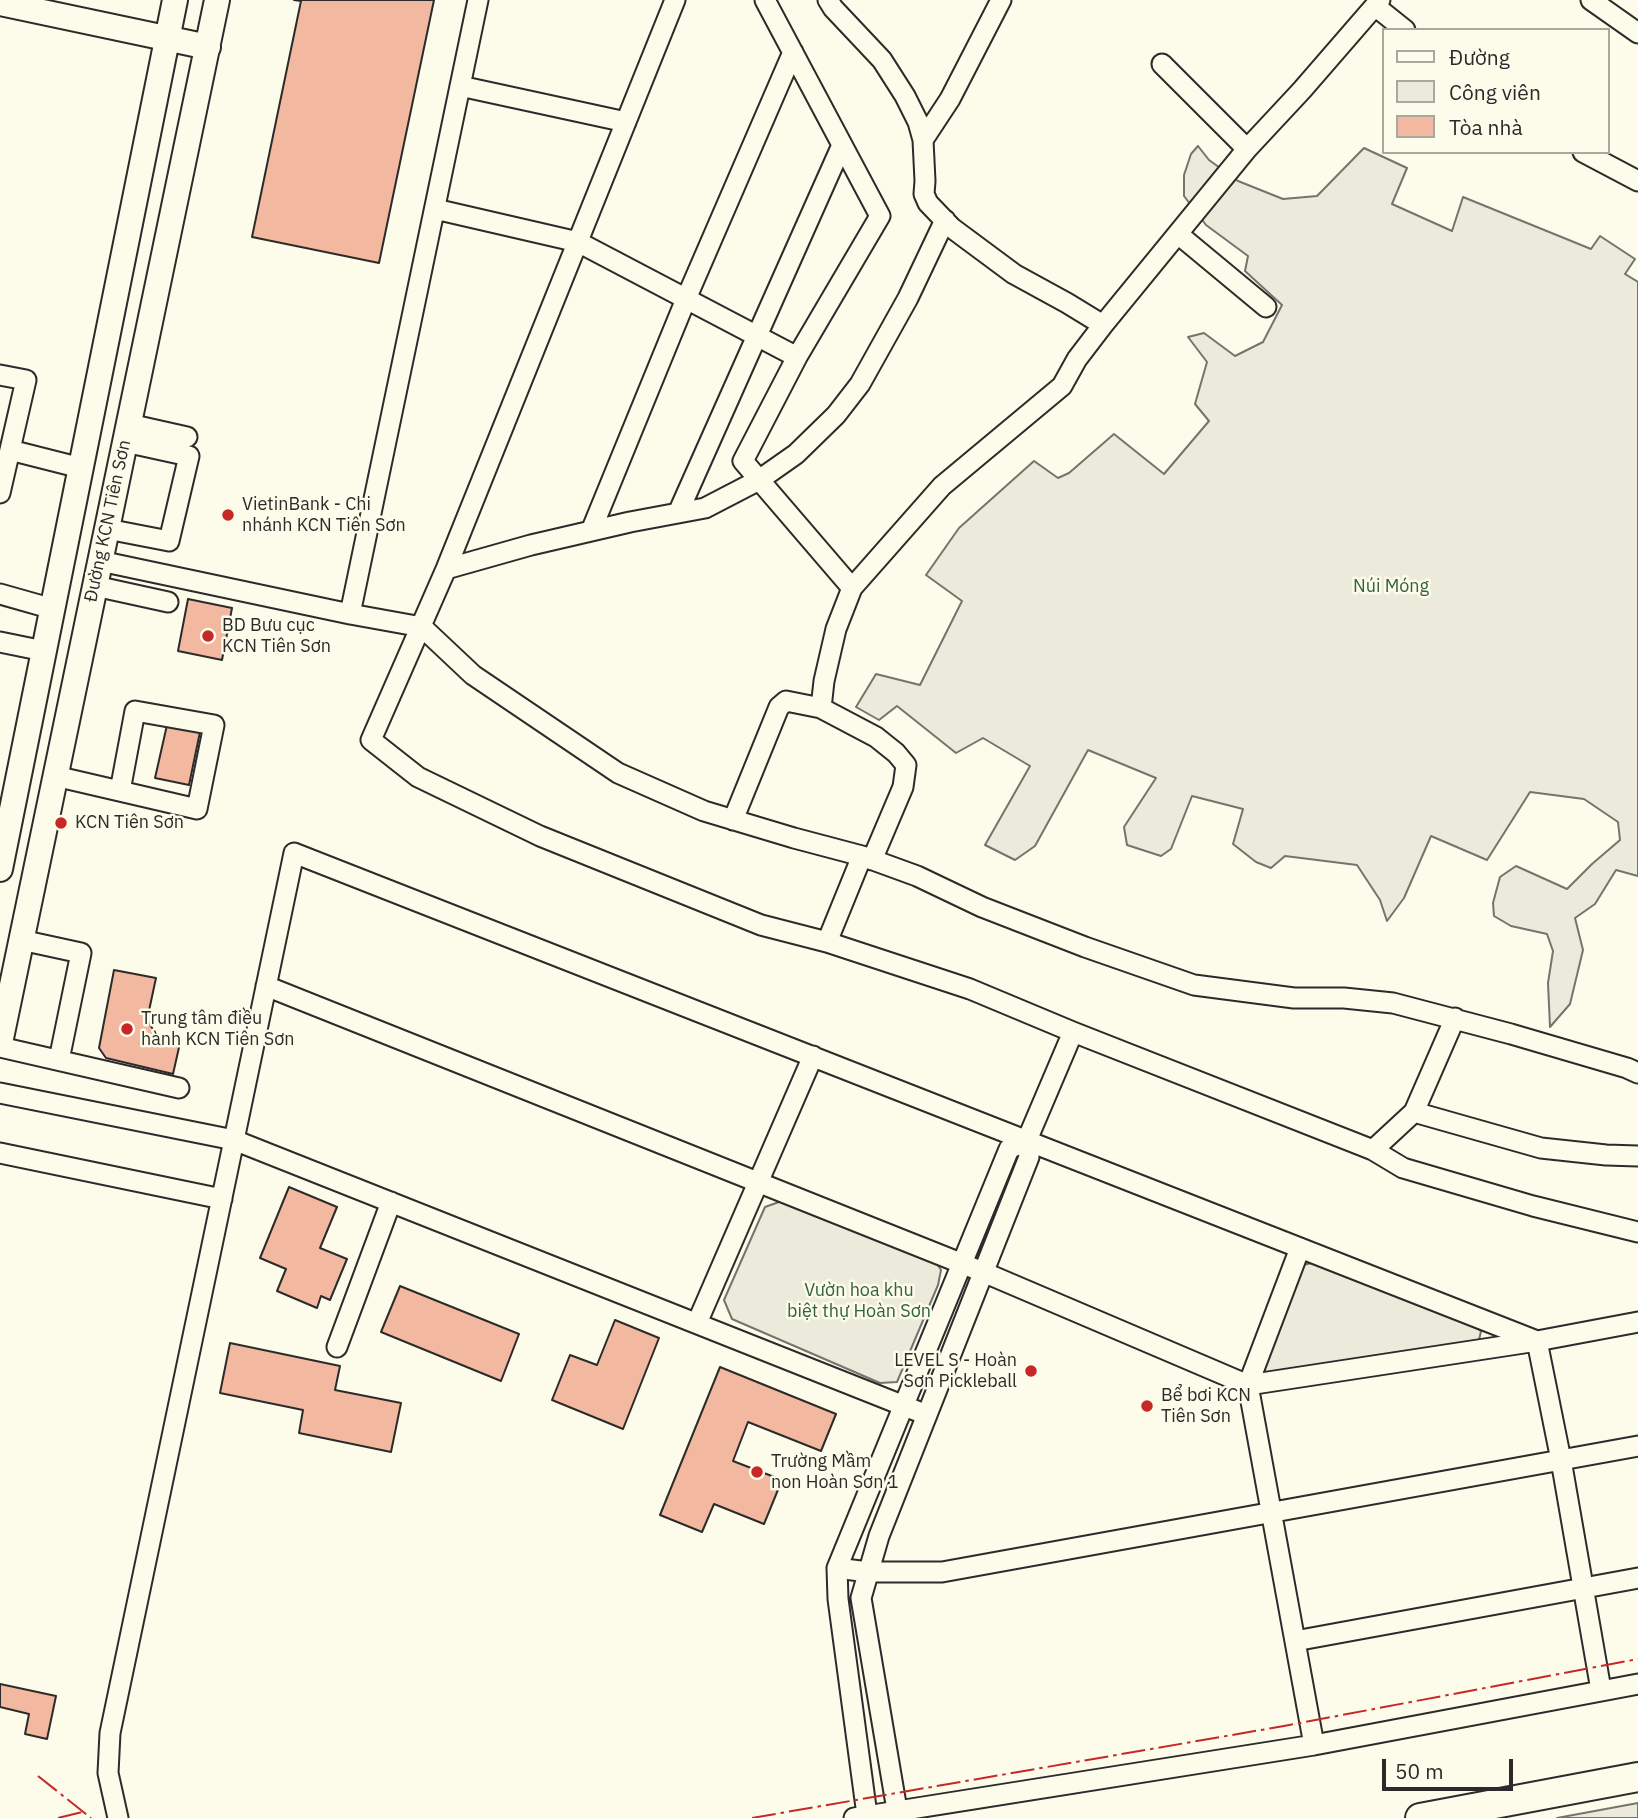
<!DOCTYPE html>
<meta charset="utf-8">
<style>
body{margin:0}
#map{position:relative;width:1638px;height:1818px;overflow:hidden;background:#fdfbea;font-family:"IBM Plex Sans",sans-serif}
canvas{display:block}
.legend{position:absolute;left:1382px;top:28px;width:228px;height:126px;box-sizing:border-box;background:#fdfbea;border:2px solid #a9a89e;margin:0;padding:9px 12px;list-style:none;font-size:21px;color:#2b2b2b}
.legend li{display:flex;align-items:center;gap:14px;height:35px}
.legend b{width:35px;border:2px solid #a9a89e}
.scale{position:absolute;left:1382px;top:1759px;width:131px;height:32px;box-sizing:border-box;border:4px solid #2b2b2b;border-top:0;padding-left:9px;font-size:21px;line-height:24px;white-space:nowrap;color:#2b2b2b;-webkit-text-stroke:5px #fdfbea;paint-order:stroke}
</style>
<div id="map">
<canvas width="1638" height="1818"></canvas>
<ul class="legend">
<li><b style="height:9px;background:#fdfbea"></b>Đường</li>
<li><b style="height:19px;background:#ecebdb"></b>Công viên</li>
<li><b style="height:19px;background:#f2b8a0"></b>Tòa nhà</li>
</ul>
<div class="scale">50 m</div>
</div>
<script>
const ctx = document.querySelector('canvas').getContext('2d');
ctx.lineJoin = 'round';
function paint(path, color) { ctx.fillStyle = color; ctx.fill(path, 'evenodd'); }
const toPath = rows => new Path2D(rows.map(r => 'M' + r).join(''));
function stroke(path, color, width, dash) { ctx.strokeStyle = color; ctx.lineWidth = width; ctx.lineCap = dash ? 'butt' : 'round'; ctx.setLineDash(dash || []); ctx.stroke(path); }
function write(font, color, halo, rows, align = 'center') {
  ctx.font = font + ' "IBM Plex Sans",sans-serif'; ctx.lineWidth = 5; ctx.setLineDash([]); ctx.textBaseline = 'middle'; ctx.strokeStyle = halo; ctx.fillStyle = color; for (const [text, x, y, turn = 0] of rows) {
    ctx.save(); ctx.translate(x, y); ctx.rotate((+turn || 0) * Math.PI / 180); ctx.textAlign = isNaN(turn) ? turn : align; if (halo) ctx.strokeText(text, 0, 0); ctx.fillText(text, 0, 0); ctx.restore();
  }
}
const green = toPath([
 [1198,146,1209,160,1238,181,1283,199,1317,196,1364,148,1407,168,1392,204,1452,231,1463,197,1591,249,1600,236,1635,259,1625,274,1638,282,1638,876,1616,870,1595,904,1575,918,1583,950,1570,1004,1550,1027,1548,983,1553,951,1547,934,1511,926,1494,916,1493,903,1500,877,1516,866,1567,889,1592,864,1620,840,1618,822,1584,799,1530,792,1487,860,1431,836,1404,898,1387,921,1380,900,1357,865,1285,856,1271,868,1256,862,1233,844,1243,809,1192,796,1171,849,1161,856,1127,845,1124,827,1156,778,1088,750,1035,846,1015,860,985,845,1030,766,983,738,956,753,897,706,879,720,856,707,876,674,920,685,962,601,926,575,959,528,1034,461,1058,478,1069,473,1114,434,1164,474,1209,421,1195,404,1207,362,1188,337,1204,333,1235,356,1263,342,1282,305,1245,271,1248,256,1206,225,1184,196,1184,175,1191,154,1198,146],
 [779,1202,789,1202,935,1260,941,1270,938,1285,897,1382,880,1383,732,1319,724,1300,765,1207,779,1202],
 [1312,1263,1472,1325,1481,1331,1479,1340,1469,1345,1271,1376,1264,1371,1262,1364,1303,1265,1312,1263],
 [1638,1803,1638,1818,1557,1818,1638,1803]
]);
const building = toPath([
 [294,0,434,0,379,263,252,237,301,1,294,0],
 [188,599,232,608,222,660,178,651,188,599],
 [167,725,200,732,189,785,155,778,167,725],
 [114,970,156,978,147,1020,158,1037,180,1043,173,1074,106,1058,99,1048,114,970],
 [289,1187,337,1207,320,1248,347,1259,330,1300,321,1296,317,1308,277,1291,286,1269,260,1258,289,1187],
 [400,1286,519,1334,501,1381,381,1332,400,1286],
 [615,1320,659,1338,623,1429,552,1400,570,1355,597,1365,615,1320],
 [230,1343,340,1366,335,1390,401,1403,391,1452,299,1433,303,1410,220,1393,230,1343],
 [720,1367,836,1414,821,1451,748,1422,733,1461,782,1480,764,1524,714,1504,702,1532,660,1515,720,1367],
 [0,1684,56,1696,47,1739,25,1734,29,1714,0,1707,0,1684]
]);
const minor = toPath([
 [675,0,446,569,371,740,418,777,540,836,761,925,827,942,970,989,1073,1032,1373,1150,1403,1168,1533,1206,1638,1232],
 [765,0,880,216,797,357,743,461,852,588],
 [828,0,833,8,882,60,905,96,918,122,923,140,925,181,924,194,928,203,952,228,1014,274,1067,303,1103,325],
 [1591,0,1638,33],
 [1375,6,1405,30],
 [1162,64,1247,149],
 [460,86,626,122],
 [923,140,950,99,1001,0],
 [1583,152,1638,181],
 [435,209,578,242,797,357],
 [1178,234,1266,307],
 [0,375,26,380,0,493],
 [129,424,187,437],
 [10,450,81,468],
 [678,513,842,145],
 [107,529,169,541,189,456,125,442],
 [591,531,686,299,793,52],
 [100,561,350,614,422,627,473,675,618,773,704,811,794,838,862,856,917,876,982,907,1085,947,1194,985,1294,998,1344,998,1393,1003,1511,1034,1627,1068,1638,1073],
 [446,569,531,545,630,522,705,508,759,480,796,454,836,415,860,384,908,298,945,220],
 [95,586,168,602],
 [0,594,53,609],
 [350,614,478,0],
 [0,642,44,651],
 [55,776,197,809,214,725,135,711,120,791],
 [733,820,779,707,786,701,821,708],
 [872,860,903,787,906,765,896,753,876,737,821,708,824,681,836,629,852,588,942,486,1062,386,1077,359,1103,325,1247,149,1302,90,1380,0],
 [21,940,81,953,59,1060],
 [827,942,862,856],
 [266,986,983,1272,1248,1385,1537,1341,1638,1322],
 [0,1047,179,1088],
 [0,1093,234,1140,927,1415],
 [1414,1112,1455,1018],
 [1373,1150,1414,1112,1541,1148,1606,1155,1638,1156],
 [0,1153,222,1199],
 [1300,1248,1248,1385,1314,1745],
 [697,1323,813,1056],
 [337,1347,391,1202],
 [837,1568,868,1572,942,1572,1638,1446],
 [1295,1641,1638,1578],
 [897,1810,861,1598,879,1536,1029,1157,1027,1140,1073,1032],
 [867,1815,838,1599,837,1568,1009,1149,1027,1140],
 [118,1818,108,1773,110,1733,294,853,1537,1341,1561,1460,1601,1690],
 [854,1818,1314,1745,1638,1684]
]);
const major = toPath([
 [0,3,208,47],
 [0,869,175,0],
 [0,1043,217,0]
]);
const highway = toPath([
 [1420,1818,1638,1777]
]);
const power = toPath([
 [38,1776,91,1818],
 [58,1818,82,1812],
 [752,1818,1284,1726,1638,1659]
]);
const markers = [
 [228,515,7,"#c62828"],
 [208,636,7,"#c62828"],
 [61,823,7,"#c62828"],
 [127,1029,7,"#c62828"],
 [1031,1371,7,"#c62828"],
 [1147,1406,7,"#c62828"],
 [757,1472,7,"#c62828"]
];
const poiNames = [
 ["VietinBank - Chi",242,505],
 ["nhánh KCN Tiên Sơn",242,526],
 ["BD Bưu cục",222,626],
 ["KCN Tiên Sơn",222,647],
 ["KCN Tiên Sơn",75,823],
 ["Trung tâm điều",141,1019],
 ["hành KCN Tiên Sơn",141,1040],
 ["LEVEL S - Hoàn",1017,1361,"right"],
 ["Sơn Pickleball",1017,1382,"right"],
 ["Bể bơi KCN",1161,1396],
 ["Tiên Sơn",1161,1417],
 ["Trường Mầm",771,1462],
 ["non Hoàn Sơn 1",771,1483]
];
const streetNames = [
 ["Đường KCN Tiên Sơn",108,521,-78]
];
const parkNames = [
 ["Núi Móng",1391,587],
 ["Vườn hoa khu",859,1291],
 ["biệt thự Hoàn Sơn",859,1312]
];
paint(green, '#ecebdb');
stroke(green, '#74746e', 2);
paint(building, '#f2b8a0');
stroke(building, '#2b2b2b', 2);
stroke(minor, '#2b2b2b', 23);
stroke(major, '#2b2b2b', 28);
stroke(highway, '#2b2b2b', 32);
stroke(minor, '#fdfbea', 19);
stroke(major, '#fdfbea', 24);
stroke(highway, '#fdfbea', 28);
stroke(power, '#c62828', 2, [24, 5, 3.5, 5]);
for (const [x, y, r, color] of markers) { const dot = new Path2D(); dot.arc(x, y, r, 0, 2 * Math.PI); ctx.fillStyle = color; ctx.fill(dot); stroke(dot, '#fdfbea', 2.5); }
write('18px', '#2b2b2b', '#fdfbea', poiNames, 'left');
write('18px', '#2b2b2b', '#fdfbea', streetNames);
write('18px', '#34623c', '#fdfbea', parkNames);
</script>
